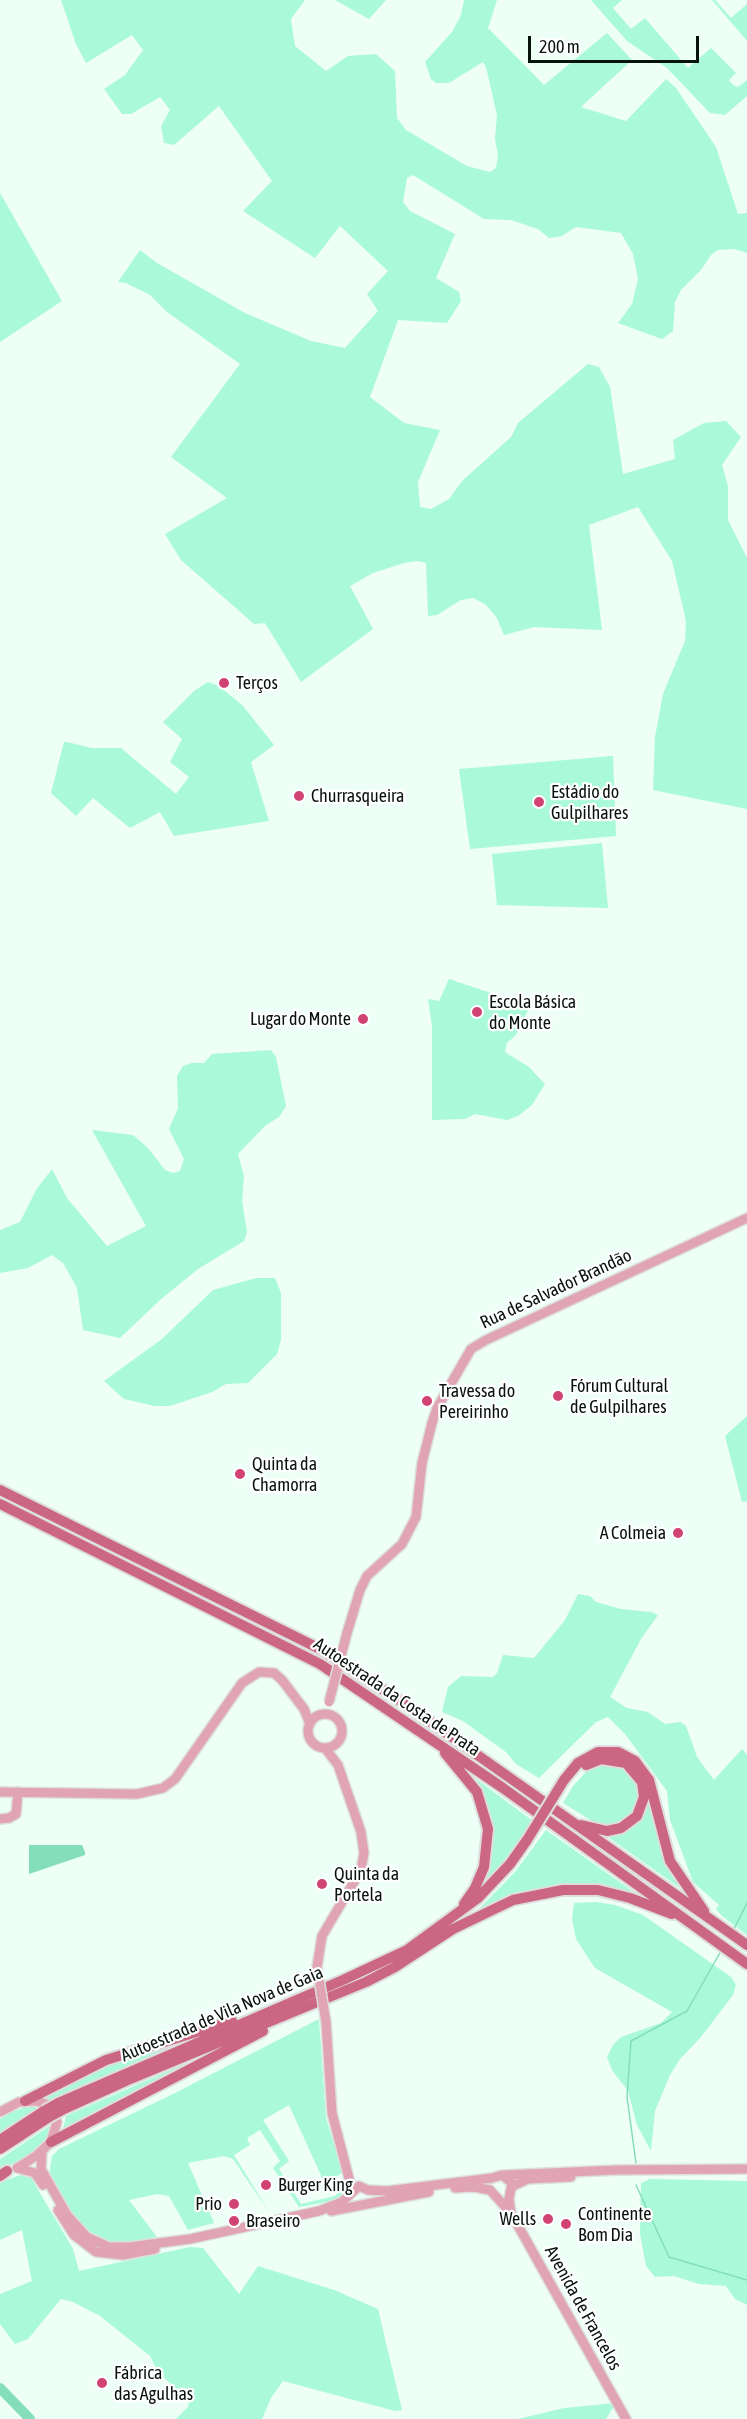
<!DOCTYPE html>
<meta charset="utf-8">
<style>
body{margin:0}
#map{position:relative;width:747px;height:2419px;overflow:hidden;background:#edfff6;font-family:"Asap Condensed",sans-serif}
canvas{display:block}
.scale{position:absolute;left:528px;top:36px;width:171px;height:27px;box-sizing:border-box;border:3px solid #09130e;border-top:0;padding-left:8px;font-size:18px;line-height:21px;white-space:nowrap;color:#09130e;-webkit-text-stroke:4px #fff;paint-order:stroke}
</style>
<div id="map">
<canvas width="747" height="2419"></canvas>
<div class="scale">200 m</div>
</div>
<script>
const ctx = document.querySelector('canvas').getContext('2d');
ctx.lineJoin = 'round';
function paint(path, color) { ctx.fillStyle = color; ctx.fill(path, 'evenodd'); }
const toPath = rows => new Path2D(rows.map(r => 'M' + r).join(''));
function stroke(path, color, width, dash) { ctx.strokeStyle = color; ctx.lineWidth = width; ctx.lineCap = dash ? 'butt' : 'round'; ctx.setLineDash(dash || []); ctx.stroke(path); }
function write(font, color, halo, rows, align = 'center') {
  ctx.font = font + ' "Asap Condensed",sans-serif'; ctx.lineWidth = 4.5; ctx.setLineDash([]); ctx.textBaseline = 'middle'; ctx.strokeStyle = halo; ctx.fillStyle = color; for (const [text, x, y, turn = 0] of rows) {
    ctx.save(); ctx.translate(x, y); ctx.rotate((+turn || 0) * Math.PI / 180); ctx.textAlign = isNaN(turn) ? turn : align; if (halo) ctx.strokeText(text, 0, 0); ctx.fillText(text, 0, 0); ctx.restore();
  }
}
const green = toPath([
 [61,0,305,0,291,19,295,46,326,71,348,56,376,54,395,71,397,118,406,130,467,166,490,172,496,168,498,155,495,139,497,115,486,67,483,62,449,83,436,83,431,79,425,62,452,32,461,15,464,0,497,0,488,28,544,85,607,33,632,60,581,107,626,121,666,79,676,88,716,147,738,214,747,213,747,253,734,249,718,250,711,255,701,270,681,290,675,302,673,331,662,339,618,323,632,304,638,279,633,254,621,233,576,227,562,236,549,238,538,229,511,220,484,219,413,175,407,178,403,202,410,211,455,234,436,278,459,292,461,301,447,323,398,320,370,397,404,423,440,430,418,482,420,507,431,509,449,499,462,481,511,437,518,423,588,364,599,367,610,387,623,474,675,459,673,440,704,423,726,421,741,437,722,465,728,486,728,520,747,558,747,809,653,790,655,737,663,694,685,641,686,621,672,561,638,507,589,525,602,630,534,627,504,635,497,618,485,604,473,598,461,600,437,615,428,616,426,563,418,561,404,563,373,573,350,586,373,629,301,682,265,623,254,624,181,560,165,534,227,498,171,457,240,364,167,312,150,295,126,283,118,282,140,250,157,263,245,313,311,341,345,348,378,311,367,294,388,271,340,226,315,258,243,211,272,181,219,106,174,145,164,143,161,126,170,110,160,97,131,114,122,114,104,89,125,75,143,50,132,35,86,63,76,44],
 [335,0,386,0,369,19],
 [591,0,622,0,613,8,631,29,645,18,688,68,711,48,736,73,729,80,733,85,738,87,747,80,747,96,725,115,710,113,667,68,627,41],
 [712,0,715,0,731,18,747,4,747,41],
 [0,193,62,301,0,342],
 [208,682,219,686,243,706,274,745,251,762,269,821,174,836,160,812,130,828,93,798,76,816,51,793,64,742,67,742,92,748,121,748,176,794,189,777,170,762,182,739,163,722,194,691],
 [613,756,616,836,470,849,459,769],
 [602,843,608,908,497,905,492,854],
 [449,979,530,1006,516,1035,507,1043,505,1052,529,1067,545,1084,532,1105,518,1116,507,1120,475,1114,465,1119,432,1120,432,1026,428,999,439,1001],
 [271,1050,276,1057,286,1106,279,1117,266,1125,238,1154,244,1176,242,1201,247,1232,244,1241,198,1269,160,1300,120,1338,83,1330,77,1288,63,1263,52,1255,28,1268,0,1273,0,1230,20,1222,36,1190,52,1169,67,1198,107,1246,146,1226,92,1130,133,1135,148,1148,165,1170,173,1173,180,1171,184,1159,169,1129,178,1108,177,1076,183,1066,192,1063,204,1063,212,1054],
 [256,1278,275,1278,281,1293,281,1340,277,1354,248,1383,226,1384,212,1392,170,1406,155,1406,124,1399,104,1381,162,1339,213,1290],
 [747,1416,747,1501,742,1502,725,1436],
 [578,1594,590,1596,596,1602,621,1609,651,1612,658,1615,641,1639,610,1697,627,1708,648,1712,665,1724,680,1722,686,1726,697,1757,714,1780,742,1749,747,1755,747,1935,722,1916,716,1909,719,1905,693,1882,670,1820,667,1791,625,1734,608,1717,596,1722,539,1778,516,1764,506,1752,463,1721,442,1712,448,1687,461,1676,493,1677,497,1673,503,1655,534,1658,565,1620],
 [610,1763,621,1766,630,1774,637,1785,638,1796,631,1814,623,1821,606,1825,592,1821,563,1803,573,1786,589,1769],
 [468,1773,533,1821,506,1862,474,1897,490,1852],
 [649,1793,658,1838,680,1888,605,1835,622,1833,638,1821,644,1811],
 [546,1830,645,1900,589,1887,475,1913,515,1872],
 [596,1902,615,1905,643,1915,731,1977,736,1985,733,1995,701,2037,680,2059,670,2075,655,2111,651,2151,637,2125,628,2091,612,2070,607,2057,613,2045,621,2037,661,2023,672,2012,595,1968,576,1939,572,1919,574,1903],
 [319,2019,326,2118,343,2172,329,2182,324,2182,289,2105,263,2120,289,2161,279,2169,301,2204,335,2196,343,2188,343,2177,346,2176,347,2183,343,2195,333,2201,299,2207,273,2168,280,2161,260,2130,247,2138,250,2145,234,2155,269,2212,233,2159,224,2156,188,2163,214,2223,188,2230,169,2196,157,2194,129,2200,157,2237,117,2244,101,2241,86,2233,73,2218,49,2176,52,2156,59,2149,173,2094],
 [234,2023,52,2101,42,2097,87,2072],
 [239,2040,62,2133,66,2116],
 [33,2105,42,2107,0,2134,0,2119,11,2112],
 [51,2125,47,2139,38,2149,17,2163,0,2167,0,2159],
 [21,2175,32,2178,37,2188,73,2249,79,2271,190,2247,203,2248,239,2294,258,2266,334,2290,378,2309,402,2410,395,2411,283,2381,271,2398,262,2419,176,2419,188,2407,189,2401,158,2372,150,2356,100,2316,73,2302,61,2299,28,2339,15,2344,0,2324,0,2294,32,2281,22,2230,0,2240,0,2182],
 [650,2179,747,2181,747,2305,735,2299,726,2286,699,2284,674,2276,655,2277,646,2266,640,2234,641,2183],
 [616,2403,606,2419,518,2419,564,2408]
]);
const water = toPath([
 [29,1845,82,1845,85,1852,85,1855,29,1874]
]);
const stream = toPath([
 [734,1929,747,1903],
 [636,2163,627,2097,631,2041,687,2011,721,1951],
 [636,2185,669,2257,747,2280]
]);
const river = toPath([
 [0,2388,30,2419]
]);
const major = toPath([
 [347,1633,360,1590,367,1576,402,1544,416,1517,422,1463,432,1423,437,1408,471,1349,486,1340,747,1218],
 '308 1731a17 17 0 1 1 34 0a17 17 0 1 1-34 0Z',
 [0,1792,137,1794,163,1788,175,1779,242,1683,259,1672,274,1673,282,1680,304,1709,310,1724],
 [0,1819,9,1818,16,1814,18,1792],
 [317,1967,322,1936,361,1870,364,1853,361,1832,338,1765,325,1748],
 [326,2022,332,2113,352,2190],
 [0,2112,19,2102,37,2101,48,2105,57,2122,51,2142,36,2156,17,2168],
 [42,2151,41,2169,67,2215,87,2237,109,2247,129,2247,190,2239,319,2211,342,2202,359,2186,368,2190,387,2191,492,2178,502,2175,512,2183,509,2199,511,2213],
 [17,2168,35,2173,43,2185],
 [505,2175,616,2170,747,2169],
 [513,2186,528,2179,571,2177],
 [455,2188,474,2187,490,2190,511,2213,626,2419],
 [58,2210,74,2235,96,2252,123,2255,155,2249],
 [331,2211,429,2192]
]);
const highway = toPath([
 [0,1490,324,1651,405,1704,747,1945],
 [0,1504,320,1664,503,1788,747,1964],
 [445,1753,477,1792,488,1829,484,1867,475,1888,464,1904],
 [564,1780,578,1763,598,1752,618,1752,635,1761,649,1780,670,1861,704,1911],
 [581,1825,607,1831,621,1828,637,1816,644,1797,642,1782,626,1763,601,1759,586,1765],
 [25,2101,106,2060,232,2021],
 [58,2103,343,1980,407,1950,478,1898,510,1864,527,1840],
 [62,2110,128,2080,366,1982,395,1967,453,1929,513,1900,563,1890,598,1890,630,1898,672,1914],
 [0,2140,44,2111],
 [51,2142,263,2031],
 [0,2149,49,2117],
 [0,2176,7,2171]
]);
const majorBridge = toPath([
 [329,1702,347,1633],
 [317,1967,326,2022]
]);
const highwayBridge = toPath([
 [527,1840,564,1780],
 [44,2111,58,2103],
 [49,2117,62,2110]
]);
const markers = [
 [224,683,6,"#d04372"],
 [299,796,6,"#d04372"],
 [539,802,6,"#d04372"],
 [477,1012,6,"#d04372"],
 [363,1019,6,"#d04372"],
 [558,1396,6,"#d04372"],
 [427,1401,6,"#d04372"],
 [240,1474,6,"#d04372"],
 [678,1533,6,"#d04372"],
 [322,1884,6,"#d04372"],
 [266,2185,6,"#d04372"],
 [234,2204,6,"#d04372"],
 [548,2219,6,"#d04372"],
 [234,2221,6,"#d04372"],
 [566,2224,6,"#d04372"],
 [102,2383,6,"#d04372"]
];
const poiNames = [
 ["Terços",236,683],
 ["Estádio do",551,792],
 ["Gulpilhares",551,813],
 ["Churrasqueira",311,796],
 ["Escola Básica",489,1002],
 ["do Monte",489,1023],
 ["Lugar do Monte",351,1019,"right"],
 ["Fórum Cultural",570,1386],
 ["de Gulpilhares",570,1407],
 ["Travessa do",439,1391],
 ["Pereirinho",439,1412],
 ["Quinta da",252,1464],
 ["Chamorra",252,1485],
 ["A Colmeia",666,1533,"right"],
 ["Quinta da",334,1874],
 ["Portela",334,1895],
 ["Burger King",278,2185],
 ["Prio",222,2204,"right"],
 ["Continente",578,2214],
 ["Bom Dia",578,2235],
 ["Wells",536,2219,"right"],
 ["Braseiro",246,2221],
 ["Fábrica",114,2373],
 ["das Agulhas",114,2394]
];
const streetNames = [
 ["Rua de Salvador Brandão",556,1289,-25],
 ["Autoestrada da Costa de Prata",397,1697,34],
 ["Autoestrada de Vila Nova de Gaia",222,2014,-23],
 ["Avenida de Francelos",583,2308,61]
];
paint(green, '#aafad9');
paint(water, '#83deb9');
stroke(stream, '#83deb9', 1.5);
stroke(river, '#83deb9', 10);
stroke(major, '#dddedd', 12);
stroke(highway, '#dddedd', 14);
stroke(major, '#e0a4b5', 9);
stroke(highway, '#cb6783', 10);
stroke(majorBridge, '#dddedd', 12, []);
stroke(highwayBridge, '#dddedd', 14, []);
stroke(majorBridge, '#e0a4b5', 9);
stroke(highwayBridge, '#cb6783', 10);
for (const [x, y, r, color] of markers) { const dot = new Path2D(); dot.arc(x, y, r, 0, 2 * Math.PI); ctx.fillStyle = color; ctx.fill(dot); stroke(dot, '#fff', 2); }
write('18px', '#09130e', '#fff', poiNames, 'left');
write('18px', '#09130e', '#fff', streetNames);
</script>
